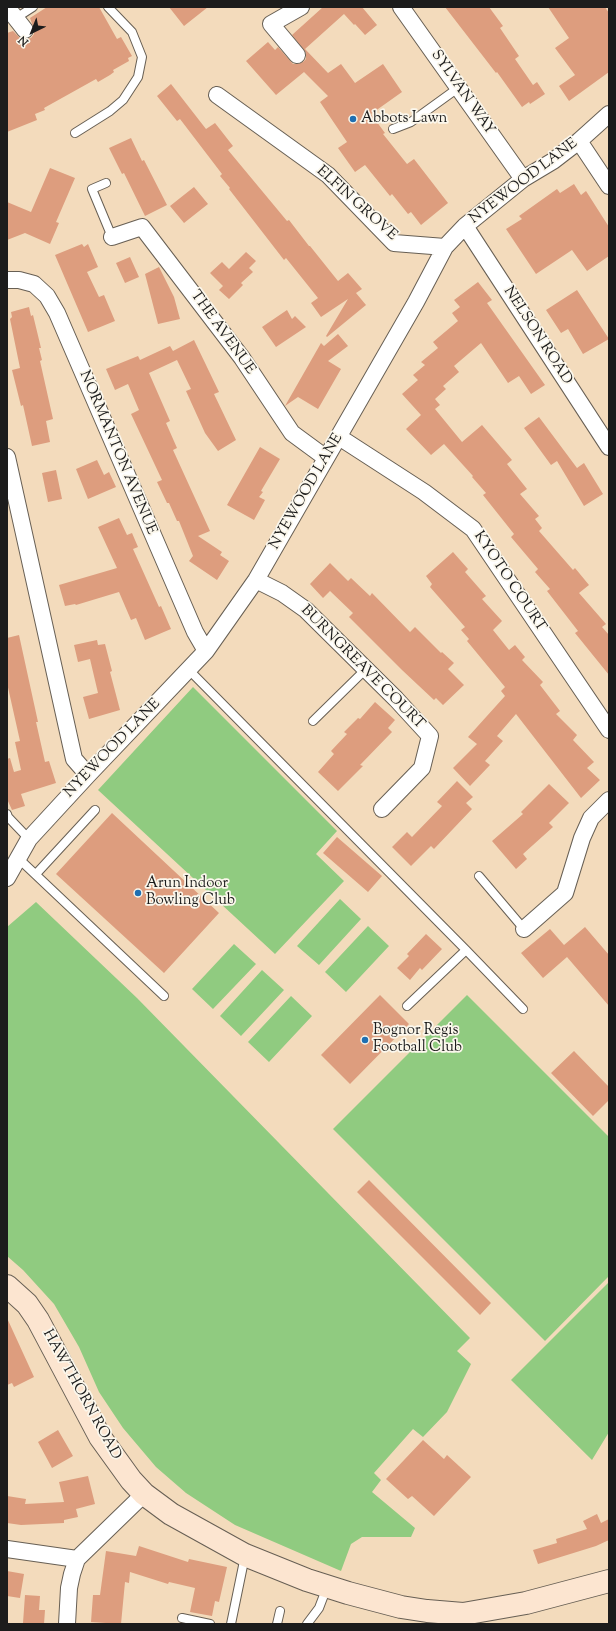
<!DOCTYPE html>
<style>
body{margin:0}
#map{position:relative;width:616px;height:1631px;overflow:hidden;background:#f3dbbc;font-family:"Sorts Mill Goudy",serif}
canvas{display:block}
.frame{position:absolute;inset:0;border:8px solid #1c1c1c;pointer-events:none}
.north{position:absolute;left:12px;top:12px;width:40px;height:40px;-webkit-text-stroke:3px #fbf7ec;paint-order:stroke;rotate:223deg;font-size:11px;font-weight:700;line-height:16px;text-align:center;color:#1c1c1c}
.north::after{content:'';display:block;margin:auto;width:14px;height:18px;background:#1c1c1c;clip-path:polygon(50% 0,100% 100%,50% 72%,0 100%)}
</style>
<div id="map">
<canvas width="616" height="1631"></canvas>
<div class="frame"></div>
<div class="north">N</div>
</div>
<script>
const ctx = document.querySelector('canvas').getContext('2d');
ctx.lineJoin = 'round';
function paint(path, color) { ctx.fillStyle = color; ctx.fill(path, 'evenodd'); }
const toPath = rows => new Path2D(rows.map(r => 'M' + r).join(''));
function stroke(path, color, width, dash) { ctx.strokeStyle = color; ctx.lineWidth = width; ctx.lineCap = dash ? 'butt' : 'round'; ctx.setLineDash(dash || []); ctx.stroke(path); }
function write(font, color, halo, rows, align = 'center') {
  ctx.font = font + ' "Sorts Mill Goudy",serif'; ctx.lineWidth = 3.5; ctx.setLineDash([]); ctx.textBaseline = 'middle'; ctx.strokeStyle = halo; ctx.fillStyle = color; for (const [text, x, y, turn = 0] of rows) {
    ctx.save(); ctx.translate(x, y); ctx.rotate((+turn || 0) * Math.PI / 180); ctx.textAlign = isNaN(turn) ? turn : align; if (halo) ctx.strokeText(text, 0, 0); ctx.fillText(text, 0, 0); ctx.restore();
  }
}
const green = toPath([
 [193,687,337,831,316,854,344,881,275,954,98,790],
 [340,899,361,919,319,965,297,946],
 [36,902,137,998,470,1338,457,1351,471,1364,447,1412,423,1437,413,1429,374,1473,381,1480,372,1492,415,1528,411,1537,362,1537,351,1544,341,1571,235,1525,186,1493,156,1467,123,1428,99,1392,79,1347,54,1304,23,1270,7,1256,7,927],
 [368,926,389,946,346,992,325,972],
 [234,944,256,964,213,1009,192,989],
 [262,970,284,990,241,1036,220,1016],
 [467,995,609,1137,609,1276,545,1341,333,1129],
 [291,996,312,1016,269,1062,248,1042],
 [609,1282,609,1432,592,1460,511,1380]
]);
const building = toPath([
 [47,7,99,7,117,39,121,37,132,56,128,58,129,61,113,70,114,72,110,75,98,82,96,79,44,108,45,110,35,114,37,120,7,132,7,33,13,31,21,39,26,39,31,38,34,34,34,29,30,18],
 [169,7,208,7,184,26],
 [323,7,362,7,377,25,365,35,355,24,354,25,344,14,305,49,328,73,341,64,355,83,383,64,402,92,371,114,385,133,383,134,407,164,414,159,448,203,421,225,411,212,408,214,392,194,390,196,365,165,355,172,338,148,347,142,320,102,328,96,304,72,276,95,246,61,268,42,275,50,278,47,293,64,298,64,303,62,306,59,306,53,292,35],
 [445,7,489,7,503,26,500,28,519,56,515,59,533,85,537,82,545,94,530,104,529,102,522,107,497,72,496,73],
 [548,7,605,7,609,13,609,72,569,101,559,86,575,75,555,48,569,38],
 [171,84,206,129,215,123,233,146,228,150,287,221,289,220,309,246,310,246,338,281,348,273,362,289,356,293,366,305,327,337,326,336,348,299,321,317,311,303,318,298,286,258,284,260,229,189,230,188,220,176,222,174,180,119,177,121,157,96],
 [131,138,142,161,144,160,167,205,145,216,124,173,122,174,109,148],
 [50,168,75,178,56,222,59,223,50,244,25,233,7,240,7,202,31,212],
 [574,184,581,195,586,191,609,227,609,256,587,271,572,250,536,274,506,229,522,219,519,216,557,189,560,193],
 [194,187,208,204,184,223,170,206],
 [82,244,84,247,88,244,98,267,87,272,99,297,104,295,115,321,88,332,55,255],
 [246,252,256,261,249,268,253,272,241,283,243,285,229,299,219,290,223,286,210,273,222,262,229,269],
 [130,257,139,277,125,283,116,263],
 [159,267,174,297,180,319,158,324,145,274],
 [478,282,492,300,487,303,545,385,531,394,519,376,508,383,481,343,454,366,459,372,443,386,446,389,435,399,440,405,435,409,462,442,482,425,512,460,507,464,527,489,520,494,539,516,535,519,542,528,539,531,573,570,575,568,589,585,579,593,606,624,602,627,609,635,609,675,575,633,578,631,547,591,550,589,535,572,538,569,511,537,514,534,483,495,486,493,472,477,473,476,444,444,431,455,406,429,421,415,402,394,418,380,413,375,425,365,421,362,438,348,433,342,458,321,452,313,460,307,454,300],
 [577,290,609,339,583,354,568,329,561,333,546,310],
 [29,307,31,316,33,315,41,348,39,348,42,360,40,361,53,419,46,421,50,442,32,446,23,405,21,406,12,370,20,368,10,319,12,317,11,312],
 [287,310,292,319,295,316,306,327,276,347,262,327],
 [338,334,348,346,328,361,341,369,318,409,298,397,285,406,321,343,324,346],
 [194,340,219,392,214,394,236,440,218,451,205,433,186,391,191,389,177,360,149,373,170,421,166,423,177,448,173,450,210,531,198,536,222,552,220,555,229,561,217,580,189,561,193,556,179,521,177,521,169,503,167,503,157,482,162,480,131,414,139,410,128,384,115,390,106,369,138,356,140,360,170,346,173,351],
 [539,417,577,468,584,463,603,494,584,506,557,461,551,465,524,428],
 [260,447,280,459,261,491,263,492,259,497,265,500,254,520,227,505],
 [97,460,104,475,109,472,116,487,88,499,76,469],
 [56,470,62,499,48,502,42,473],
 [119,518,127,535,132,533,138,547,133,549,159,607,161,606,171,629,145,640,136,618,131,620,119,592,76,605,75,604,65,606,59,585,117,568,98,527],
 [453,552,468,569,465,572,486,596,482,599,502,621,493,630,509,650,515,645,525,657,522,660,543,682,540,685,560,711,556,714,577,735,573,740,594,762,587,768,600,780,581,798,516,714,497,736,503,741,485,761,490,765,470,786,453,768,477,744,468,737,505,696,501,691,505,687,467,641,469,639,461,630,465,627,430,587,432,584,426,576],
 [330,563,348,581,351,578,370,596,372,593,410,632,415,627,441,653,442,652,454,663,448,669,464,685,443,705,436,698,434,700,402,670,349,617,353,613,330,591,323,598,310,584],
 [19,635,38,722,36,722,45,762,49,761,56,783,21,794,25,806,12,810,7,799,7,759,10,758,14,772,21,770,15,742,20,741,7,683,7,638],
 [97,640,98,645,105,644,112,671,110,672,120,710,89,719,83,697,98,693,90,659,78,662,74,645],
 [375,702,395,720,388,728,392,732,360,765,363,766,338,791,318,772,334,754,331,751,347,734,344,732,358,718,360,719],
 [457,781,473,797,466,803,472,809,434,849,431,846,411,866,392,847,407,832,412,837,442,806,437,802],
 [549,784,569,803,549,823,553,827,523,854,527,859,516,869,492,841,523,814,521,812],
 [112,813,219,913,164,973,56,874],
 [337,837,382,876,368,892,323,853],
 [585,927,609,955,609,1006,567,957,543,978,521,953,550,929,564,945],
 [426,934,442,949,422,970,420,968,410,980,397,968,409,956,407,954],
 [380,995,409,1024,350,1084,321,1055],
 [574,1051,609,1087,609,1100,593,1116,551,1073],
 [369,1180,491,1303,480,1315,357,1192],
 [7,1318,34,1377,14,1387,12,1383,7,1385],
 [58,1430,73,1456,52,1468,38,1442],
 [423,1440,444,1459,447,1455,471,1477,434,1516,412,1496,408,1499,386,1479],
 [88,1476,95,1504,76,1509,78,1517,64,1520,64,1523,21,1525,7,1523,7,1496,26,1499,25,1504,64,1502,59,1482],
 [597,1514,601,1523,609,1519,609,1540,596,1546,538,1564,533,1550,557,1543,556,1539,587,1529,583,1521],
 [139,1546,188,1562,189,1559,227,1567,219,1602,215,1601,212,1616,190,1612,195,1588,169,1582,168,1584,130,1572,129,1583,125,1582,121,1624,91,1622,93,1595,100,1595,106,1551,136,1556],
 [7,1571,24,1574,20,1598,7,1596],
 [25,1595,40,1596,39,1610,45,1610,44,1624,23,1623]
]);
const lane = toPath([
 [16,18,33,7],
 [393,129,411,122,458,88],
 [75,133,110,111,123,100,138,77,142,57,132,32,108,7],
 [106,183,92,189,112,237],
 [189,670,466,950,523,1009],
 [313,721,366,669],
 [7,814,8,817,29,839],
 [18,858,164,996],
 [36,874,95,810],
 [479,876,524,929],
 [407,1006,466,950],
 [182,1618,210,1624],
 [231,1624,245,1556],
 [277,1624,280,1611],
 [307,1624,319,1608,327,1587]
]);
const street = toPath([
 [7,7,25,30],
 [401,7,523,179],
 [297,55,271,24,301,7],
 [217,95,328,175,394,243,445,247],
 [579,141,609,186],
 [465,226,609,447],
 [112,237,142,227,242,358,292,433,326,458],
 [7,280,19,280,34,284,47,296,57,313,195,632,206,651],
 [339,437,424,492,473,529,609,730],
 [7,457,74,759,88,775],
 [256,580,282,593,306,610,396,699,430,736,422,768,382,809],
 [7,878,29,839,88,775,206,651,256,580,416,302,445,247,465,226,523,179,553,161,579,141,609,114],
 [524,929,565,893,582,838,591,818,609,800],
 [7,1549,77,1559],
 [67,1624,69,1588,72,1574,77,1559,144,1494]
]);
const secondary = toPath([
 [7,1286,27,1304,38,1320,100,1437,131,1480,144,1494,171,1514,245,1555,307,1580,348,1593,401,1607,427,1611,463,1614,526,1603,609,1581]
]);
const markers = [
 [353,119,4,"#1f6fb2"],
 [138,893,4,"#1f6fb2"],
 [365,1040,4,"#1f6fb2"]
];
const streetNames = [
 ["SYLVAN WAY",462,93,55],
 ["NYEWOOD LANE",524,182,-37],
 ["ELFIN GROVE",356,204,42],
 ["THE AVENUE",222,333,54],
 ["NELSON ROAD",537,336,57],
 ["NORMANTON AVENUE",117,453,67],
 ["NYEWOOD LANE",307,492,-60],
 ["KYOTO COURT",509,582,56],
 ["BURNGREAVE COURT",362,668,45],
 ["NYEWOOD LANE",113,749,-46],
 ["HAWTHORN ROAD",81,1395,61]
];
const poiNames = [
 ["Abbots Lawn",361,119],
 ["Arun Indoor",146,884],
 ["Bowling Club",146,901],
 ["Bognor Regis",373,1031],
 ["Football Club",373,1048]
];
paint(green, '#90cb80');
paint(building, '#dd9d7e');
stroke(lane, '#675f54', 10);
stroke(street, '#675f54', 18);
stroke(secondary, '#675f54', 24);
stroke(lane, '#fff', 8);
stroke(street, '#fff', 16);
stroke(secondary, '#fce5d0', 22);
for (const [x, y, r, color] of markers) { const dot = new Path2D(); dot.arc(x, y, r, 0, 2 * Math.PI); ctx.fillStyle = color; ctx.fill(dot); stroke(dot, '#fbf7ec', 1.5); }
write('15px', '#1c1c1c', '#fbf7ec', streetNames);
write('15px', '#1c1c1c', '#fbf7ec', poiNames, 'left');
</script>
